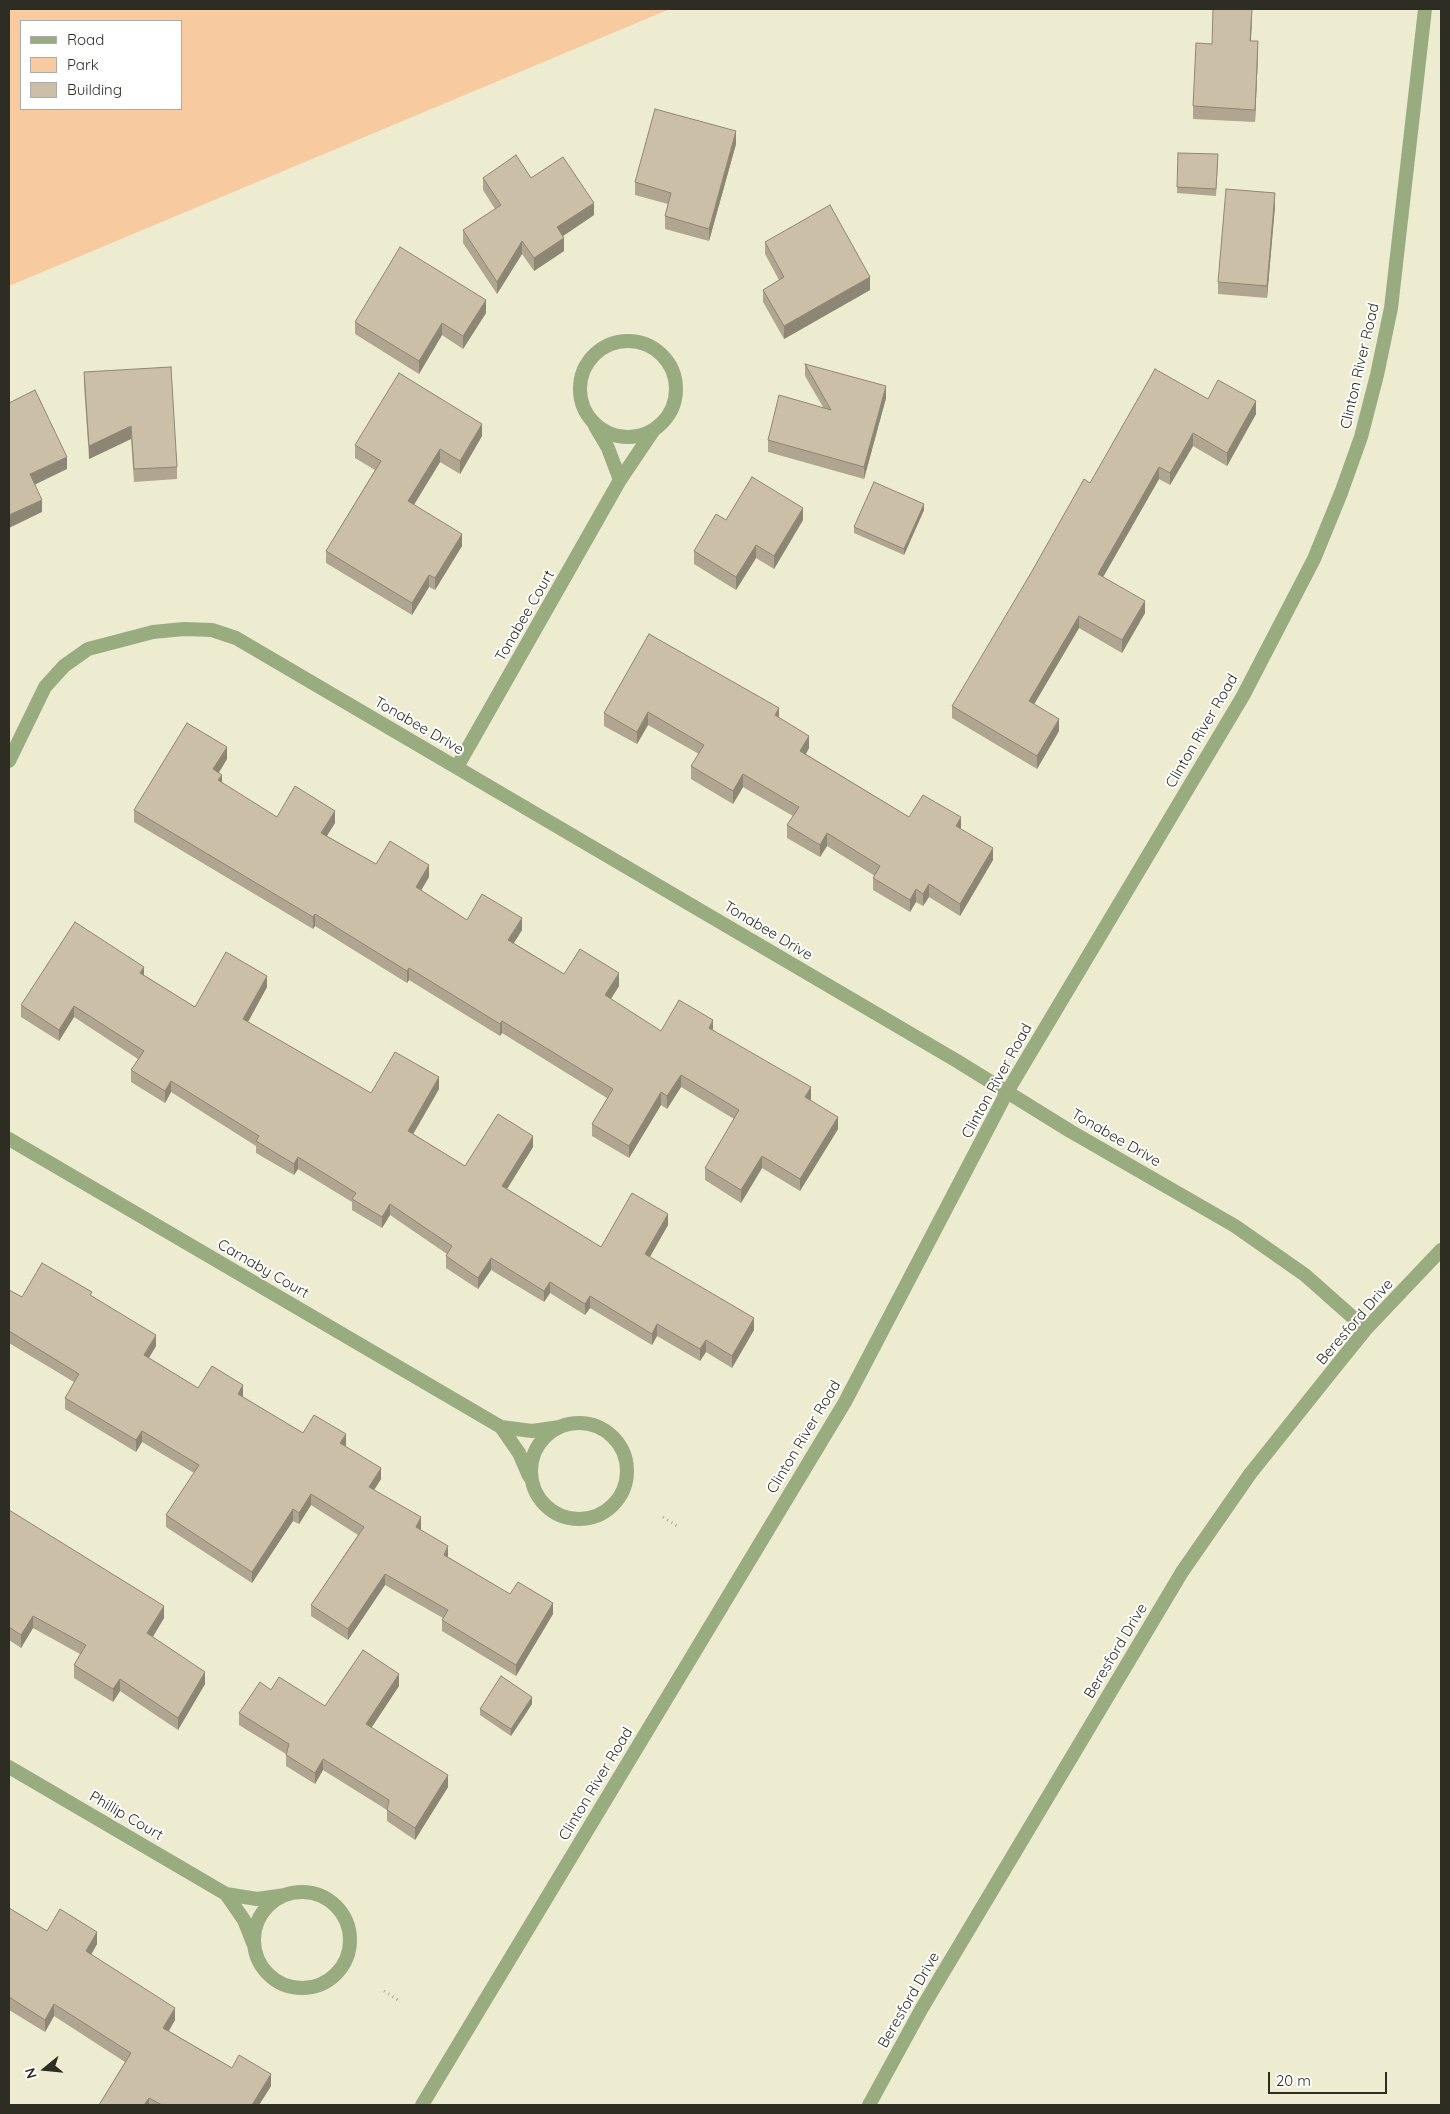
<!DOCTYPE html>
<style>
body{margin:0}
#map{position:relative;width:1450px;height:2114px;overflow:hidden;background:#edecd1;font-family:Quicksand,sans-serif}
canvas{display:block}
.frame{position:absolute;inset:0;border:10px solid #2d2d23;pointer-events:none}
.legend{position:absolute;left:20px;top:20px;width:162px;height:90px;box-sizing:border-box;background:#fff;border:1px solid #ababa7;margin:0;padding:6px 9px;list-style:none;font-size:15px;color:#2d2d23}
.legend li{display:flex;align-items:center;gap:10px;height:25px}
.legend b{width:25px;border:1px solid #ababa7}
.north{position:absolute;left:20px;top:2044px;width:50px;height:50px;-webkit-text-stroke:4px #fff;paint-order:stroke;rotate:253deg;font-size:14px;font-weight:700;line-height:20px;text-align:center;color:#2d2d23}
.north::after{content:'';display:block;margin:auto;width:18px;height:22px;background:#2d2d23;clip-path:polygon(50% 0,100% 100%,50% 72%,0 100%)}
.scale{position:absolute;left:1268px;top:2072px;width:119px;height:22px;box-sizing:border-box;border:2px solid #2d2d23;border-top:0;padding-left:6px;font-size:15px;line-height:18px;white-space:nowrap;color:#2d2d23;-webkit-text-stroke:4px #fff;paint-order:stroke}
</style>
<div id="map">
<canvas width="1450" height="2114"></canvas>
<div class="frame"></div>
<ul class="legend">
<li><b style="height:6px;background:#98ac7f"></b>Road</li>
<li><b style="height:14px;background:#f8caa0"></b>Park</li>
<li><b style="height:14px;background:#cbc0a7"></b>Building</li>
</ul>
<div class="north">N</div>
<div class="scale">20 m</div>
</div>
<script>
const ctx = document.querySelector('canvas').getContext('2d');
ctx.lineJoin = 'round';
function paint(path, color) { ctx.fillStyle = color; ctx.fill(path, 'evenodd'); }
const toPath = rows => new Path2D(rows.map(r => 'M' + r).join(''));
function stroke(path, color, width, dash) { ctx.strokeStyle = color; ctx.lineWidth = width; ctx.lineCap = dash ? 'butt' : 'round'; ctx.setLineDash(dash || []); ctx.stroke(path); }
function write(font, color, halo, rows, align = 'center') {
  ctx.font = font + ' Quicksand,sans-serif'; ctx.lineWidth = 4; ctx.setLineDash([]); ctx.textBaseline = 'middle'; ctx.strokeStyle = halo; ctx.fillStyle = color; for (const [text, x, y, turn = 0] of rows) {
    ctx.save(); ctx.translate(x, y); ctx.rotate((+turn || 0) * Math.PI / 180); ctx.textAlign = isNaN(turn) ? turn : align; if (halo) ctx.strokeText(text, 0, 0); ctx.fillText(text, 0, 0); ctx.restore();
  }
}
const green = toPath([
 [9,9,670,9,9,286],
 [21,21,181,21,181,109,21,109]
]);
const path = toPath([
 [663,1517,677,1526],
 [384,1991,398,2000]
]);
const minor = toPath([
 '580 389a48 48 0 1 1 96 0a48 48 0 1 1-96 0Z',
 [595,426,608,448,620,480],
 [9,761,45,687,64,666,88,649,153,632,184,629,212,630,236,638,957,1061,1070,1131,1235,1226,1305,1275,1366,1329],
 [457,767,620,480,653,431],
 [9,1139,501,1427,532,1431,560,1427],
 '531 1471a48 48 0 1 1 96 0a48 48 0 1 1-96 0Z',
 [501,1427,519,1453,529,1476],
 [9,1767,226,1894,257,1899,285,1895],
 '254 1940a48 48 0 1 1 96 0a48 48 0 1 1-96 0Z',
 [226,1894,244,1920,253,1943],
 [869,2105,922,2008,1182,1572,1250,1474,1337,1365,1366,1329,1441,1250]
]);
const tertiary = toPath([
 [422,2105,845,1402,1007,1092,1243,696,1314,559,1341,493,1361,437,1377,375,1391,308,1425,9]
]);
const wall = toPath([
 [1252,18,1251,41,1258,54,1255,122,1193,119,1193,106,1212,44],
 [736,144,709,241,665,229,665,216,668,204,635,195,635,182],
 [1178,153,1218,161,1216,196,1177,193],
 [483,178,531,178,594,215,563,236,564,251,534,271,522,254,497,294,463,243,463,230,495,209,483,190],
 [1275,206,1267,298,1218,294,1218,282],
 [765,242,870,290,784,339,763,302,763,290,779,280,765,254],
 [486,313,463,349,442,335,419,374,355,334,355,322],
 [805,364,886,398,864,479,768,452,768,440,823,407,805,376],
 [84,372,177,467,177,479,134,482,131,439,89,459,84,385],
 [1208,399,1256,414,1227,466,1193,446,1170,485,1159,479,1103,577,1145,613,1122,653,1079,628,1034,704,1059,731,1037,769,952,718,952,706,1090,483],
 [482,436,460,474,440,462,414,505,462,546,435,590,429,587,412,615,326,563,326,551,375,470,355,458,355,445],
 [924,510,904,555,854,533,854,527],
 [726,520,803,520,774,569,756,558,736,590,694,564,694,551],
 [649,634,779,718,809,748,806,754,909,817,961,829,993,860,960,916,929,897,923,906,916,902,910,912,873,890,873,878,875,876,827,846,820,857,787,838,787,825,793,816,743,787,733,804,691,779,691,766,699,754,648,725,637,744,604,726,604,713],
 [227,759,219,773,222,783,277,817,335,823,327,836,376,864,429,877,421,890,467,920,522,930,514,943,564,974,619,986,611,999,661,1031,713,1030,811,1099,810,1100,838,1129,800,1191,762,1168,741,1203,705,1180,705,1168,734,1119,681,1087,667,1109,661,1105,629,1158,592,1136,592,1124,607,1098,502,1033,500,1036,409,980,407,983,315,926,313,929,134,822,134,810],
 [144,975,195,1007,267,987,248,1022,371,1093,439,1089,413,1134,465,1166,533,1147,507,1189,601,1247,668,1225,650,1257,754,1330,732,1368,706,1352,700,1361,657,1336,652,1345,590,1308,585,1315,550,1293,544,1302,491,1270,478,1289,446,1268,446,1256,447,1254,390,1215,382,1228,352,1210,352,1202,298,1169,294,1175,256,1153,256,1146,171,1092,165,1103,131,1082,131,1070,138,1059,74,1017,59,1041,21,1017,21,1005],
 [9,1290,22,1297,92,1296,156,1346,149,1358,198,1388,243,1396,243,1397,303,1433,346,1445,345,1446,381,1479,374,1490,421,1529,420,1530,448,1557,510,1594,553,1614,516,1676,442,1631,442,1620,443,1618,385,1585,348,1640,311,1616,311,1605,358,1535,311,1505,299,1524,293,1521,252,1583,166,1527,166,1515,194,1473,142,1442,136,1452,65,1409,65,1398,74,1382,9,1343],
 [9,1510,164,1618,153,1637,205,1684,178,1730,120,1691,113,1702,74,1678,74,1665,80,1654,33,1628,21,1648,9,1640],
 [399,1686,371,1728,448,1787,415,1840,387,1821,387,1810,323,1770,315,1784,286,1766,286,1754,239,1725,239,1713,325,1706],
 [532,1704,511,1736,480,1715,480,1709],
 [9,1908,47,1931,97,1944,91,1955,175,2020,169,2031,232,2068,271,2086,259,2105,99,2105,125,2062,54,2016,45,2032,9,2010]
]);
const shadedWall = toPath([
 [1252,9,1252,18,1250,54,1250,41],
 [1258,41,1258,54,1255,122,1255,110],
 [736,131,736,144,709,241,709,229],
 [1275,193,1275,206,1267,298,1267,286],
 [594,203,594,215,557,240,557,227],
 [564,238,564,251,534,271,534,258],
 [522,241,522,254,497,294,497,282],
 [870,277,870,290,784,339,784,326],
 [486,300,486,313,463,349,463,336],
 [442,323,442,335,419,374,419,361],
 [886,386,886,398,864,479,864,467],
 [1256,401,1256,414,1227,466,1227,453],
 [482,424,482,436,460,474,460,461],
 [131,426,131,439,89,459,89,446],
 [1193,433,1193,446,1170,485,1170,473],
 [440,449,440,462,408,514,408,501],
 [67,457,67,469,30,487,30,474],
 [1159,467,1159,479,1098,586,1098,574],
 [42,500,42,512,9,528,9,515],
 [924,504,924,510,904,555,904,549],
 [803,508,803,520,774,569,774,556],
 [462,534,462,546,435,590,435,578],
 [756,545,756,558,736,590,736,577],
 [429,575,429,587,412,615,412,603],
 [1145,601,1145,613,1122,653,1122,640],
 [1079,616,1079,628,1029,713,1029,701],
 [779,708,779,721,775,715],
 [648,712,648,725,637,744,637,732],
 [1059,719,1059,731,1037,769,1037,756],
 [809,736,809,748,800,764,800,751],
 [227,747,227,759,213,781,213,769],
 [743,774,743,787,733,804,733,791],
 [222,775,222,787,218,780],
 [335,811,335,823,321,845,321,833],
 [961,817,961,830,956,826],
 [827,833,827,846,820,857,820,845],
 [993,848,993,860,960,916,960,904],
 [429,865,429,877,416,899,416,887],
 [929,884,929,897,923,906,923,894],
 [916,889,916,902,910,912,910,900],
 [315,914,315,926,313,929,313,917],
 [522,918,522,930,508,952,508,940],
 [144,967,144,978,140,973],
 [409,968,409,980,407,983,407,971],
 [619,973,619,986,605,1008,605,995],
 [267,976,267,987,243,1031,243,1019],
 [74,1006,74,1017,59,1041,59,1030],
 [713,1020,713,1032,709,1028],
 [502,1021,502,1033,500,1036,500,1024],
 [681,1075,681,1087,667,1109,667,1096],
 [439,1077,439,1089,408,1143,408,1131],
 [171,1081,171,1092,165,1103,165,1091],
 [811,1087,811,1099,805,1109,805,1097],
 [661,1092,661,1105,629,1158,629,1146],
 [838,1117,838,1129,800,1191,800,1179],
 [533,1136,533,1147,502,1197,502,1186],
 [762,1156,762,1168,741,1203,741,1190],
 [298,1157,298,1169,294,1175,294,1164],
 [390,1204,390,1215,382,1228,382,1217],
 [668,1214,668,1225,645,1265,645,1254],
 [491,1258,491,1270,478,1289,478,1278],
 [550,1282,550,1293,544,1302,544,1291],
 [590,1296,590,1308,585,1315,585,1304],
 [754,1318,754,1330,732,1368,732,1356],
 [657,1324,657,1336,652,1345,652,1334],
 [156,1335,156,1346,144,1366,144,1355],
 [706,1340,706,1352,700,1361,700,1349],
 [243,1385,243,1396,238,1405,238,1394],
 [142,1431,142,1442,136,1452,136,1440],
 [346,1434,346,1445,340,1454,340,1443],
 [381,1468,381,1479,369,1498,369,1487],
 [311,1494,311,1505,299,1524,299,1513],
 [293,1509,293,1521,252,1583,252,1572],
 [421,1517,421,1529,416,1538,416,1527],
 [448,1546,448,1558,444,1555],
 [385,1574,385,1585,348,1640,348,1629],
 [553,1603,553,1614,516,1676,516,1665],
 [164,1606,164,1618,147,1646,147,1633],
 [33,1616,33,1628,21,1648,21,1635],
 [205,1672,205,1684,178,1730,178,1718],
 [399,1674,399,1686,366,1736,366,1724],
 [120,1679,120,1691,113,1702,113,1689],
 [532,1697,532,1704,511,1736,511,1729],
 [323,1759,323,1770,315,1784,315,1773],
 [448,1775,448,1787,415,1840,415,1828],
 [97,1932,97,1944,86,1963,86,1951],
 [54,2004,54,2016,45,2032,45,2020],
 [175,2008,175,2020,163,2040,163,2028],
 [271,2074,271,2086,259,2105,252,2105],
 [149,2098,149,2105,144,2105]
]);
const building = toPath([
 [1213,9,1252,9,1250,41,1258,41,1255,110,1193,106,1196,43,1212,44,1213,9],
 [655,109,736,131,709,229,665,216,671,193,635,182,655,109],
 [1178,153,1218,154,1216,189,1177,187,1178,153],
 [516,155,531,178,563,157,594,203,557,227,564,238,534,258,522,241,497,282,463,230,501,205,483,178,516,155],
 [1226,189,1275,193,1267,286,1218,282,1226,189],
 [830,205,870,277,784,326,763,290,784,277,765,242,830,205],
 [400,247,486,300,463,336,442,323,419,361,355,322,400,247],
 [805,364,886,386,864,467,768,440,779,395,831,410,805,364],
 [171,367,177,467,134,469,131,426,89,446,84,372,171,367],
 [1155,369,1208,399,1218,380,1256,401,1227,453,1193,433,1170,473,1159,467,1098,574,1145,601,1122,640,1079,616,1029,701,1059,719,1037,756,952,706,1031,573,1084,479,1090,483,1155,369],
 [399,373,482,424,460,461,440,449,408,501,462,534,435,578,429,575,412,603,326,551,381,461,355,445,399,373],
 [35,390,67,457,30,474,42,500,9,515,9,403,35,390],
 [752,477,803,508,774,556,756,545,736,577,694,551,716,514,726,520,752,477],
 [874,482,924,504,904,549,854,527,874,482],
 [649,634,779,708,775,715,809,736,800,751,909,817,923,795,961,817,956,826,993,848,960,904,929,884,923,894,916,889,910,900,873,878,880,866,827,833,820,845,787,825,799,807,743,774,733,791,691,766,704,745,648,712,637,732,604,713,649,634],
 [187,723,227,747,213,769,222,775,218,780,277,817,295,786,335,811,321,833,376,864,390,841,429,865,416,887,467,920,482,894,522,918,508,940,564,974,580,949,619,973,605,995,661,1031,679,1000,713,1020,709,1028,811,1087,805,1097,838,1117,800,1179,762,1156,741,1190,705,1168,739,1110,681,1075,667,1096,661,1092,629,1146,592,1124,613,1089,502,1021,500,1024,409,968,407,971,315,914,313,917,134,810,187,723],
 [75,922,144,967,140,973,195,1007,226,952,267,976,243,1019,371,1093,395,1052,439,1077,408,1131,465,1166,498,1114,533,1136,502,1186,601,1247,632,1193,668,1214,645,1254,754,1318,732,1356,706,1340,700,1349,657,1324,652,1334,590,1296,585,1304,550,1282,544,1291,491,1258,478,1278,446,1256,452,1246,390,1204,382,1217,352,1199,356,1193,298,1157,294,1164,256,1141,259,1136,171,1081,165,1091,131,1070,144,1051,74,1006,59,1030,21,1005,75,922],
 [42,1263,92,1292,90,1295,156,1335,144,1355,198,1388,212,1366,243,1385,238,1394,303,1433,314,1415,346,1434,340,1443,381,1468,369,1487,421,1517,416,1527,448,1546,444,1555,510,1594,518,1582,553,1603,516,1665,442,1620,448,1610,385,1574,348,1629,311,1605,364,1527,311,1494,299,1513,293,1509,252,1572,166,1515,199,1465,142,1431,136,1440,65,1398,79,1374,9,1331,9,1290,22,1297,42,1263],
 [9,1510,164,1606,147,1633,205,1672,178,1718,120,1679,113,1689,74,1665,86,1645,33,1616,21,1635,9,1627,9,1510],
 [363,1650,399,1674,366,1724,448,1775,415,1828,387,1810,389,1800,323,1759,315,1773,286,1755,289,1744,239,1713,260,1682,271,1690,279,1677,325,1706,363,1650],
 [501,1676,532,1697,511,1729,480,1709,501,1676],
 [9,1908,47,1931,60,1909,97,1932,86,1951,175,2008,163,2028,232,2068,239,2055,271,2074,252,2105,162,2105,149,2098,144,2105,99,2105,131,2053,54,2004,45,2020,9,1997,9,1908]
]);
const streetNames = [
 ["Clinton River Road",1360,366,-77],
 ["Tonabee Court",525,616,-60],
 ["Tonabee Drive",419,726,30],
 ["Clinton River Road",1202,731,-60],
 ["Tonabee Drive",768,931,31],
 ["Clinton River Road",997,1081,-61],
 ["Tonabee Drive",1116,1138,30],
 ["Carnaby Court",263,1269,30],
 ["Beresford Drive",1355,1322,-49],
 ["Clinton River Road",804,1437,-59],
 ["Beresford Drive",1116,1651,-59],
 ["Clinton River Road",596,1784,-59],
 ["Phillip Court",126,1816,30],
 ["Beresford Drive",909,2000,-60]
];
paint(green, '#f8caa0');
stroke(path, '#aaa994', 3, [1, 4]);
stroke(minor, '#98ac7f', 14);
stroke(tertiary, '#98ac7f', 14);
paint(wall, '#afa590');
paint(shadedWall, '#8e8675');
paint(building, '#cbc0a7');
stroke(building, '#8e8675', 1);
write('15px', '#2d2d23', '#fff', streetNames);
</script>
